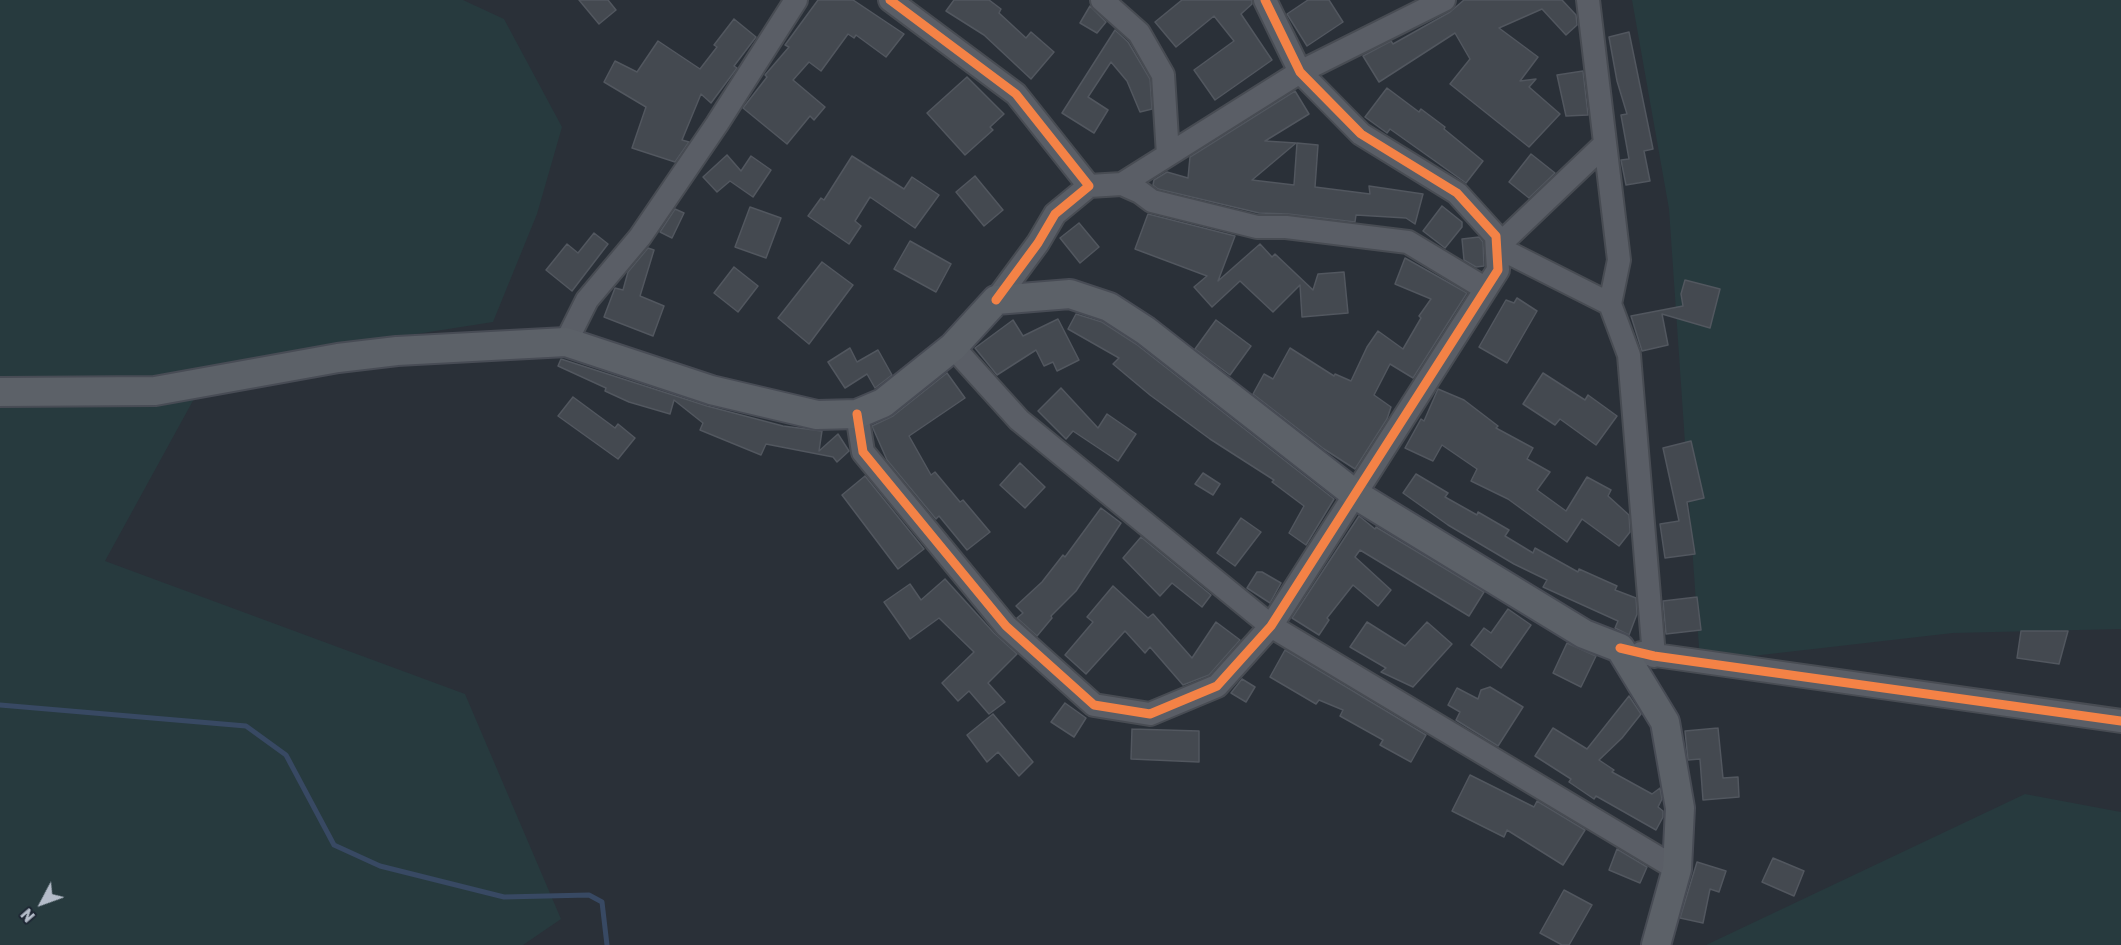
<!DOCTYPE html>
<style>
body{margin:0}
#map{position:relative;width:2121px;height:945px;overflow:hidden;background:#2a3038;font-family:Rubik,sans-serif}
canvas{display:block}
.north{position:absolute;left:12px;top:873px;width:60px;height:60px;-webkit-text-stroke:4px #1d2633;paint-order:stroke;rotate:229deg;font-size:16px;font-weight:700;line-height:24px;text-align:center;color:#b4bcc9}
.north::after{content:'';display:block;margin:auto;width:21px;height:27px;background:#b4bcc9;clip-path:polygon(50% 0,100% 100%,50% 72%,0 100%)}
</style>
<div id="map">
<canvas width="2121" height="945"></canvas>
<div class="north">N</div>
</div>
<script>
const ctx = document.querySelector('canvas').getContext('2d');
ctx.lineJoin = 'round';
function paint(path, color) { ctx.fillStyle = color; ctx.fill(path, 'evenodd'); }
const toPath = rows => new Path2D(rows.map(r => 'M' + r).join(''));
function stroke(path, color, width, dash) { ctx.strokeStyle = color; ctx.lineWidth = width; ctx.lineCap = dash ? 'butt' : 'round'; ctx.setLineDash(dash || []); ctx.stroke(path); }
const green = toPath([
 [0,0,463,0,504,19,562,127,537,214,493,322,212,366,105,561,465,694,561,919,523,945,0,945],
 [1632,0,2121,0,2121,629,1953,633,1700,662,1669,209],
 [2025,794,2121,812,2121,945,1706,945]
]);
const stream = toPath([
 [0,705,246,726,286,755,334,845,380,866,504,897,589,895,602,902,607,945]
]);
const building = toPath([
 [579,0,608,0,616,10,599,24,579,0],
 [818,0,853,0,904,34,886,57,856,35,854,38,848,34,821,71,809,62,793,80,825,107,814,120,810,116,787,144,743,108,767,77,765,75,789,47,785,45,818,0],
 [954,0,989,0,1001,9,999,13,1026,38,1031,32,1054,52,1031,79,984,35,946,11,954,0],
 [1182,0,1252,0,1252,4,1241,14,1272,60,1215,100,1194,70,1234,41,1214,16,1176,47,1155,22,1182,0],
 [1308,0,1329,0,1343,22,1307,46,1287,14,1308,0],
 [1464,0,1562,0,1576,15,1577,25,1566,35,1542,9,1499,28,1538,57,1520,81,1536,79,1529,87,1560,114,1529,147,1450,84,1470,59,1455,33,1379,82,1363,56,1391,41,1393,44,1450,12,1464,0],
 [1090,6,1106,22,1097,33,1080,23,1090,6],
 [734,19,756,37,734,66,737,68,711,103,701,94,682,140,689,142,675,162,632,148,646,107,604,82,615,61,637,72,658,41,700,69,717,47,714,45,734,19],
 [1115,30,1128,42,1150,79,1152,109,1140,112,1127,81,1111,62,1088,97,1108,110,1094,133,1062,113,1115,30],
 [1629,32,1653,149,1644,151,1650,181,1626,185,1621,160,1629,159,1621,115,1627,114,1617,81,1609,37,1629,32],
 [1583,71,1588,115,1566,116,1557,75,1583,71],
 [967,77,1004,114,990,127,993,130,965,155,927,113,967,77],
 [1387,88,1419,112,1421,109,1445,127,1444,129,1483,161,1466,183,1390,129,1387,133,1365,117,1387,88],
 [1295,91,1309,114,1265,141,1296,143,1252,180,1294,185,1297,143,1318,145,1315,187,1370,194,1369,186,1423,194,1415,224,1406,218,1356,215,1355,222,1288,214,1259,213,1158,189,1153,185,1154,180,1167,172,1188,178,1190,157,1295,91],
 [1531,154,1555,173,1529,198,1509,182,1531,154],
 [727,155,741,171,751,156,771,170,753,197,730,181,717,192,703,177,727,155],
 [852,156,904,189,912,177,939,195,915,228,870,197,855,221,861,226,849,244,808,216,821,198,824,200,852,156],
 [975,176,1003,210,984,226,956,192,975,176],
 [1442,206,1462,222,1462,227,1445,248,1423,231,1442,206],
 [750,207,781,218,766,258,735,247,750,207],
 [675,209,684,213,672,238,660,232,675,209],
 [1148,214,1235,236,1218,281,1260,244,1272,257,1275,254,1313,290,1318,274,1344,272,1348,313,1302,317,1300,285,1273,312,1240,281,1212,307,1194,287,1207,276,1135,249,1148,214],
 [1079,223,1099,247,1080,263,1060,238,1079,223],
 [594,233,608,244,572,291,546,270,567,244,578,253,594,233],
 [1479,237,1483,242,1484,266,1476,267,1464,260,1462,239,1479,237],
 [910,241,951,264,936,292,894,269,910,241],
 [648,248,654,250,640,296,664,306,653,336,604,317,615,288,623,290,628,272,648,248],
 [1405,258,1467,293,1413,378,1390,364,1374,395,1391,407,1387,419,1355,469,1324,449,1253,394,1264,374,1273,379,1290,348,1334,376,1335,374,1351,381,1367,347,1378,331,1403,349,1421,318,1419,316,1431,299,1395,284,1405,258],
 [822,262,853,285,809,344,778,318,822,262],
 [734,267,758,286,738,312,714,293,734,267],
 [1685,280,1720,289,1710,328,1662,314,1668,345,1642,351,1631,316,1683,306,1681,294,1685,280],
 [1517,298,1537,311,1507,363,1479,347,1506,300,1514,303,1517,298],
 [1076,314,1102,322,1136,344,1334,499,1306,545,1289,533,1304,506,1272,482,1274,480,1210,439,1150,395,1113,364,1119,358,1068,329,1076,314],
 [1058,319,1079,360,1057,371,1053,362,1044,366,1036,350,997,375,975,348,1013,320,1023,336,1058,319],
 [1216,320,1251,346,1230,375,1195,349,1216,320],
 [850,348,857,362,878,350,892,375,875,388,867,374,845,388,828,362,850,348],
 [561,359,707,406,783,426,822,431,819,451,838,434,849,451,837,462,833,457,766,444,761,455,700,430,703,423,674,400,670,414,629,402,605,391,606,388,558,366,561,359],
 [947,373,965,398,909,436,931,475,935,472,960,502,963,500,990,532,967,550,939,516,936,519,887,460,872,426,893,416,947,373],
 [1543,373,1585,400,1588,395,1617,416,1596,445,1560,419,1555,425,1523,404,1543,373],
 [1061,388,1098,428,1107,414,1136,434,1118,461,1073,431,1066,439,1038,411,1061,388],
 [1438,389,1464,400,1498,426,1496,428,1533,448,1527,459,1550,472,1537,490,1566,511,1587,477,1611,490,1608,496,1629,515,1630,532,1619,546,1582,519,1567,542,1508,499,1471,481,1477,469,1442,445,1433,461,1405,448,1421,419,1424,421,1438,389],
 [573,397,615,428,618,424,635,438,618,459,558,416,573,397],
 [1691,441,1704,498,1687,502,1695,554,1665,558,1660,524,1679,521,1663,448,1691,441],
 [1020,463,1045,487,1025,508,1000,485,1020,463],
 [1203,473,1220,484,1213,495,1195,484,1203,473],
 [1416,474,1448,493,1445,497,1477,515,1478,512,1509,530,1505,536,1533,553,1535,548,1578,572,1579,569,1617,586,1615,590,1636,598,1637,614,1629,635,1615,628,1618,621,1543,587,1547,580,1514,564,1448,525,1403,493,1416,474],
 [865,476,924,549,898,569,842,495,865,476],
 [1101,508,1121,523,1076,591,1051,616,1052,618,1037,636,1017,618,1023,613,1016,606,1042,582,1063,555,1065,557,1101,508],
 [1359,516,1375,529,1376,527,1484,592,1469,616,1360,550,1355,557,1391,590,1378,606,1353,585,1327,618,1329,620,1319,635,1292,618,1359,516],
 [1241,518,1261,532,1235,566,1217,553,1241,518],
 [1141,537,1211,595,1202,607,1172,583,1160,596,1123,558,1141,537],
 [1257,572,1262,572,1281,583,1270,603,1247,588,1257,572],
 [945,579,994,633,1017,654,988,683,1005,702,989,714,969,691,958,701,942,683,974,652,939,618,910,639,884,602,910,584,921,600,945,579],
 [1113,586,1148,618,1153,614,1192,658,1216,622,1240,640,1209,675,1183,685,1150,647,1145,653,1125,631,1086,674,1065,655,1093,622,1087,617,1113,586],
 [1697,597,1701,630,1666,634,1663,601,1697,597],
 [1508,609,1531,625,1501,668,1471,645,1484,628,1491,633,1508,609],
 [1367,622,1405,646,1427,622,1452,644,1413,687,1381,672,1386,668,1350,647,1367,622],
 [2021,631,2068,631,2059,664,2017,658,2021,631],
 [1567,643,1596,656,1581,687,1553,673,1567,643],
 [1285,650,1426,735,1411,762,1380,745,1383,740,1340,716,1343,710,1319,700,1316,704,1270,677,1285,650],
 [1242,679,1255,687,1246,702,1231,693,1242,679],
 [1490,687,1523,707,1498,746,1456,720,1460,712,1448,705,1457,688,1478,699,1481,690,1490,687],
 [1629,696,1641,714,1622,738,1599,760,1614,770,1612,772,1652,794,1660,788,1662,799,1658,807,1663,811,1663,817,1656,830,1596,796,1594,799,1569,782,1571,779,1535,756,1553,728,1587,749,1629,696],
 [1065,703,1086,718,1074,737,1051,722,1065,703],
 [993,714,1033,762,1019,776,998,752,987,762,967,735,993,714],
 [1718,728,1723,778,1738,777,1739,797,1703,800,1700,759,1688,760,1685,731,1718,728],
 [1132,729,1199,731,1199,762,1131,759,1132,729],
 [1470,775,1534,807,1537,801,1585,830,1563,865,1507,830,1504,837,1452,811,1470,775],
 [1617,849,1647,867,1640,883,1609,870,1617,849],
 [1773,858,1804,871,1794,896,1762,882,1773,858],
 [1697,862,1726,871,1719,892,1710,889,1703,923,1680,918,1697,862],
 [1564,890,1592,905,1569,945,1562,945,1540,933,1564,890]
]);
const minor = toPath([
 [890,0,1016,94,1089,186,1055,214,1038,243,996,300],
 [1102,0,1139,33,1163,75,1168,155],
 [1588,0,1619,260,1610,304],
 [1605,144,1497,247,1610,304,1629,355,1654,656],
 [1122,184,1140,192,1152,201,1257,227,1286,227,1408,242,1486,289],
 [1089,186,1122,184,1300,72,1444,0],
 [566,342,587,300,640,237,717,124,796,0],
 [953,347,1019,420,1271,626,1677,869],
 [857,414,863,452,1006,626,1094,705,1150,714,1217,686,1271,626,1498,270,1496,236,1457,193,1361,134,1300,72,1265,0],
 [1641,653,2121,721]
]);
const major = toPath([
 [0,392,155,391,338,358,397,351,566,342,711,390,817,415,857,414,883,403,953,347,996,300,1070,294,1109,307,1146,331,1356,495,1584,634,1620,648,1665,722,1680,808,1677,869,1656,945]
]);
const cycleway = toPath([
 [890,0,1016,94,1089,186,1055,214,1038,243,996,300],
 [857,414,863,452,1006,626,1094,705,1150,714,1217,686,1271,626,1498,270,1496,236,1457,193,1361,134,1300,72,1265,0],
 [1620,648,1654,656,2121,721]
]);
paint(green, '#273a3e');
stroke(stream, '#384963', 5);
paint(building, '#444950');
stroke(building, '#52575f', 1.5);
stroke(minor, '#484c53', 26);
stroke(major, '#484c55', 32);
stroke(minor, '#5a5e66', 22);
stroke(major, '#5c6168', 28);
stroke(cycleway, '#f48246', 9);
</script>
